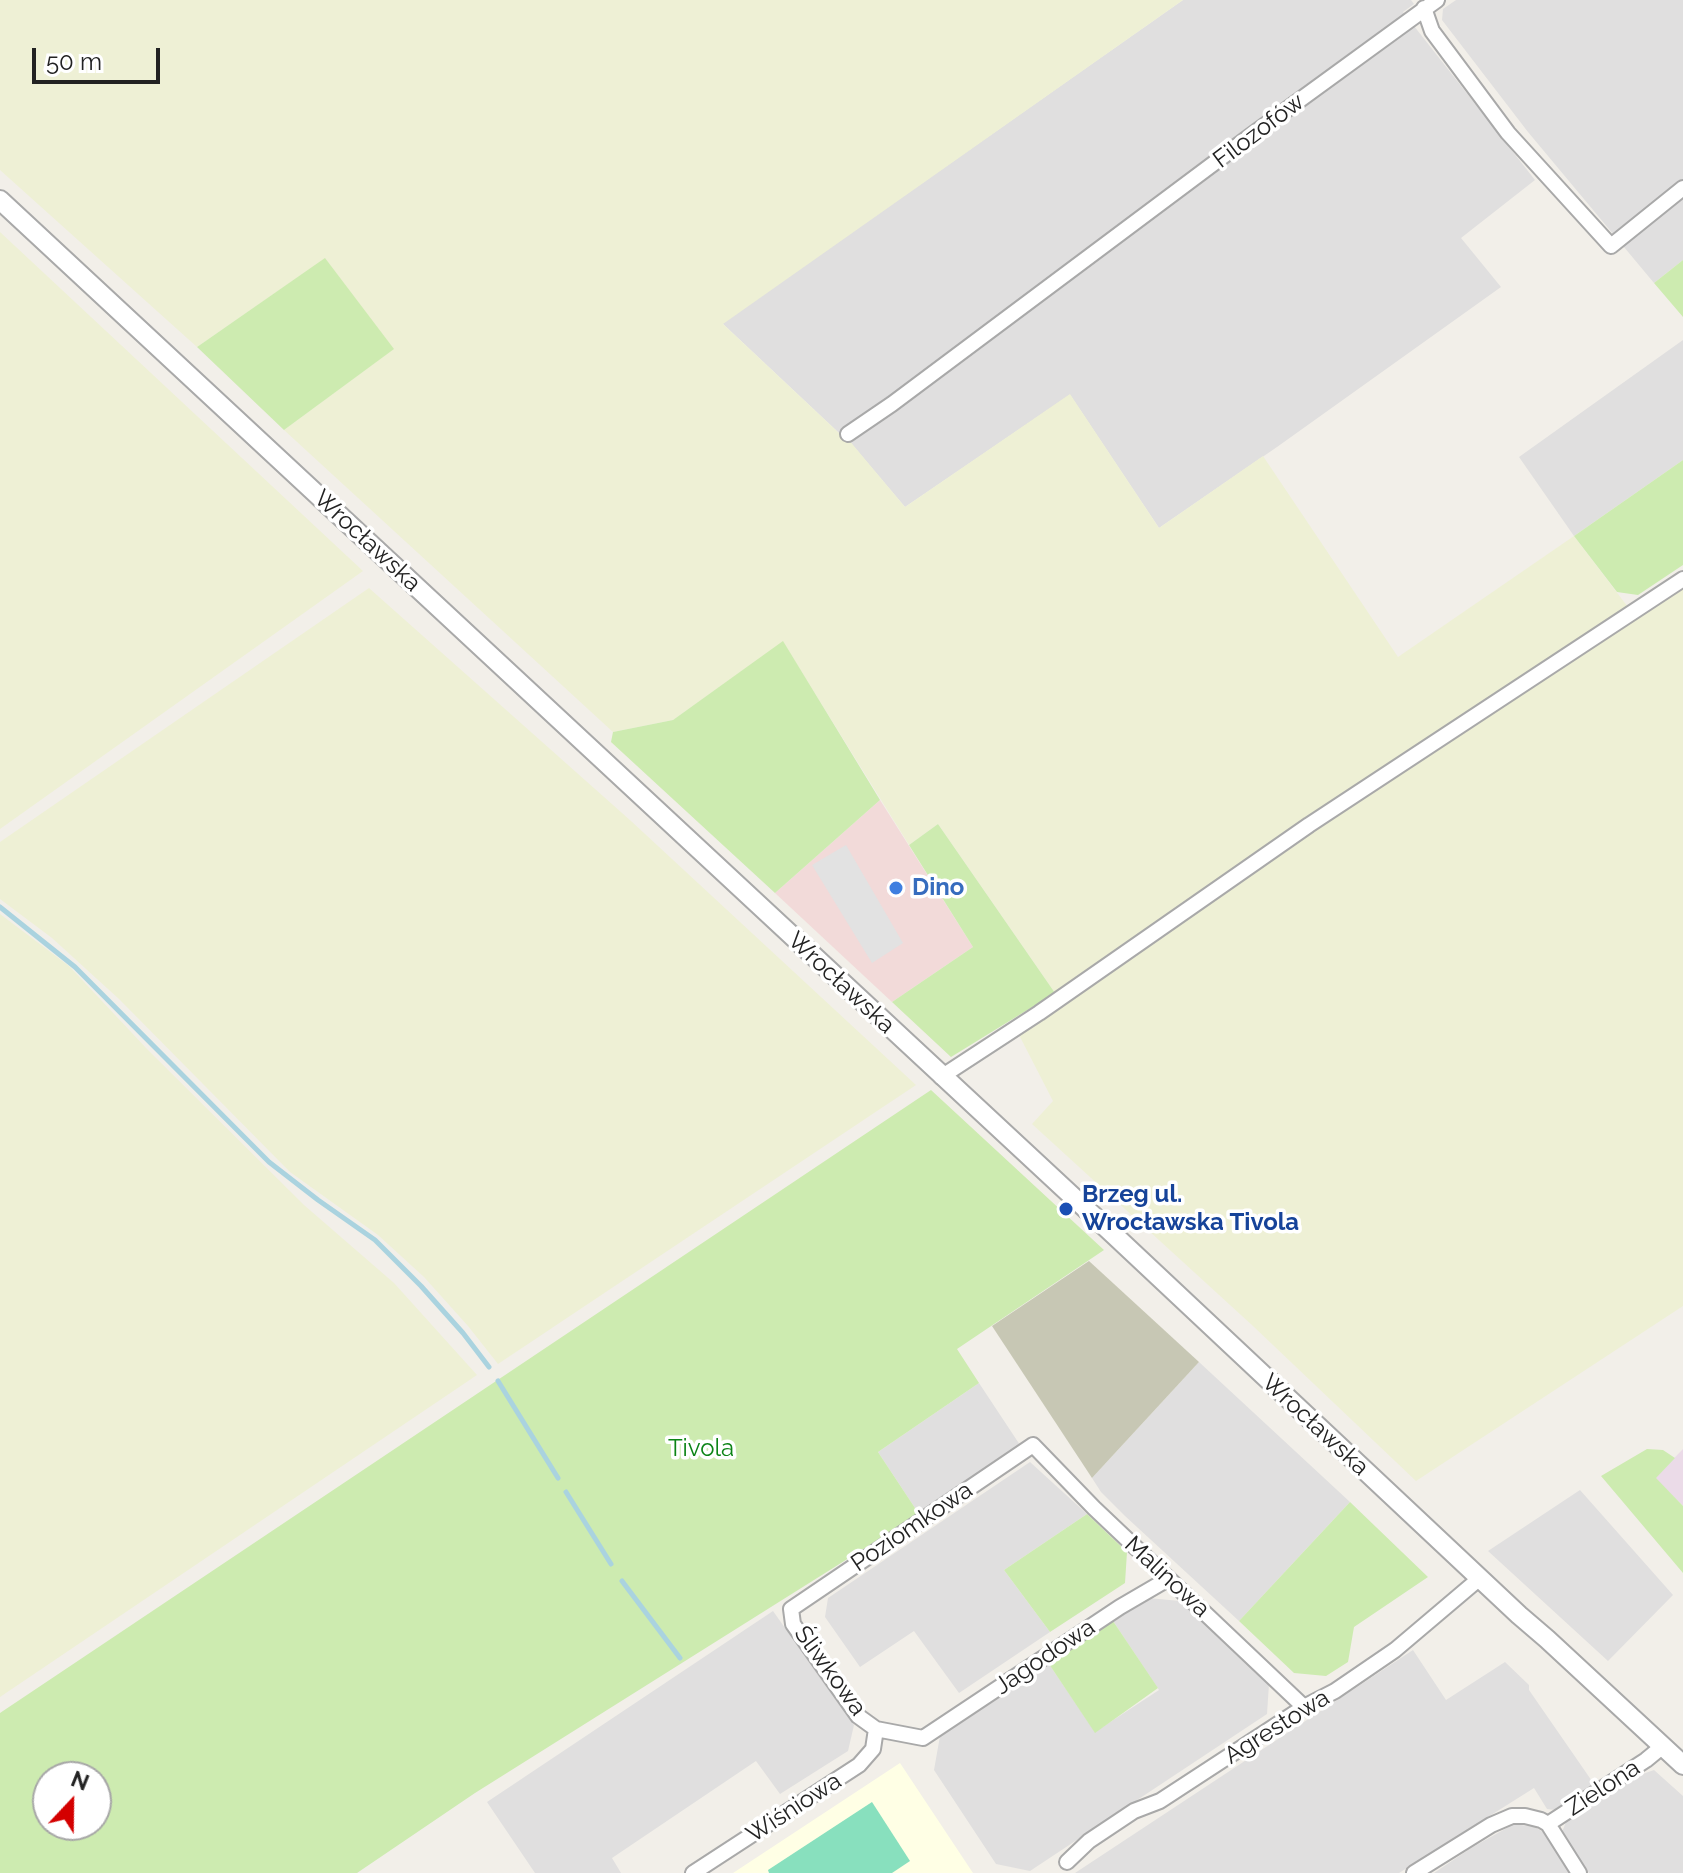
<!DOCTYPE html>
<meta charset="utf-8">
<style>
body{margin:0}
#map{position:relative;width:1683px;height:1873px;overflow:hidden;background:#f2efe9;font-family:Raleway,sans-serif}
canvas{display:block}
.north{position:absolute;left:32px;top:1761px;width:80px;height:80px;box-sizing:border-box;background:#fff;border:2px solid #a7a7a7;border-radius:50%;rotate:22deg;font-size:22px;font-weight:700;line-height:32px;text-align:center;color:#222}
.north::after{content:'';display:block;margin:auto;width:28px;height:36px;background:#d40000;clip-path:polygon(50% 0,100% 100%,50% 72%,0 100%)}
.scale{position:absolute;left:32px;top:48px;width:128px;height:36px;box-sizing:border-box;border:4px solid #222;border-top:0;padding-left:10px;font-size:24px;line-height:28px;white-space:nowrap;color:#222;-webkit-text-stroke:6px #fff;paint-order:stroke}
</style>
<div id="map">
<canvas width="1683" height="1873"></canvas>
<div class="north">N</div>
<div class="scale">50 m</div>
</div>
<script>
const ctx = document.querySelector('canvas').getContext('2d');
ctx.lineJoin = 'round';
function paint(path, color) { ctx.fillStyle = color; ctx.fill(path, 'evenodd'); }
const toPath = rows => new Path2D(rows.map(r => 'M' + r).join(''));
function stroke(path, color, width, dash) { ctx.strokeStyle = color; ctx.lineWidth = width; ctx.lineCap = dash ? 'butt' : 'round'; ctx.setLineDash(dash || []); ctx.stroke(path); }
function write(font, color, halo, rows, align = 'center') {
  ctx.font = font + ' Raleway,sans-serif'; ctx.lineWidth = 7; ctx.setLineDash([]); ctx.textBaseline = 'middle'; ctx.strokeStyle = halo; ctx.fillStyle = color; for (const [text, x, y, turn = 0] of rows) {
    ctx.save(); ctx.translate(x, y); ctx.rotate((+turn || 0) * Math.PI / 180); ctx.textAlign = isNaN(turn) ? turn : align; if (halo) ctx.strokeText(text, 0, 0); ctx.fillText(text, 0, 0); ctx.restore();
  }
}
const residential = toPath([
 [1183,0,1411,0,1414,4,1403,12,1535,180,1461,238,1501,287,1277,447,1159,528,1070,395,905,507,843,434,839,433,722,323],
 [1456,0,1683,0,1683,260,1654,283,1528,132,1442,20,1443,9],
 [1683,340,1683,460,1574,536,1519,457],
 [1199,1362,1350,1502,1239,1621,1125,1516,1101,1492,1092,1478],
 [979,1383,1020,1445,919,1514,878,1452],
 [1030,1462,1087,1514,1004,1570,1050,1632,959,1693,914,1631,860,1667,825,1617,828,1598],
 [1580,1490,1673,1595,1608,1661,1488,1551],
 [1148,1598,1180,1601,1269,1684,1267,1714,1030,1871,996,1864,934,1770,940,1736,1049,1664,1095,1732,1159,1690,1113,1621],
 [773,1611,854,1725,848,1751,780,1794,756,1761,612,1858,621,1873,535,1873,487,1802],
 [1413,1650,1446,1700,1505,1662,1529,1685,1529,1690,1594,1784,1555,1810,1547,1809,1534,1788,1399,1873,1075,1873],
 [1654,1770,1683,1796,1683,1873,1589,1873,1562,1832,1566,1822,1640,1775],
 [1514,1824,1535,1827,1543,1832,1570,1873,1434,1873,1471,1848]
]);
const commercial = toPath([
 [880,800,973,947,892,1002,775,893]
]);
const industrial = toPath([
 [1683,1449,1683,1506,1655,1478]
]);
const education = toPath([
 [900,1763,973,1873,733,1873]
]);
const construction = toPath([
 [1089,1261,1199,1362,1092,1478,992,1326]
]);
const farmland = toPath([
 [0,0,1183,0,723,324,839,433,843,433,905,507,1070,394,1159,528,1263,456,1398,657,1574,536,1637,619,1683,589,1683,1306,1416,1481,1253,1326,1032,1124,1053,1101,1018,1033,1062,1003,938,824,909,845,783,642,673,720,613,732,284,430,393,349,325,259,197,347,0,170],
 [0,232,363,571,0,829],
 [369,588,631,821,916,1085,498,1364,468,1326,424,1277,378,1235,290,1172,119,999,52,938,0,899,0,842],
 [0,914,69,966,147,1049,304,1205,394,1283,477,1375,0,1697]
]);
const grass = toPath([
 [325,258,394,349,284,430,197,347],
 [1683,260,1683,317,1654,283],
 [1683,460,1683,565,1638,595,1617,592,1574,536],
 [783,641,880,800,775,893,611,742,613,732,673,720],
 [938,824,1055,993,951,1057,892,1002,973,947,909,845],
 [931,1090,1104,1250,957,1349,979,1383,878,1452,919,1514,475,1793,357,1873,0,1873,0,1713],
 [48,1777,96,1777,96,1825,48,1825],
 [1647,1449,1663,1450,1675,1458,1656,1478,1683,1506,1683,1573,1601,1476],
 [1350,1502,1428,1577,1354,1627,1348,1662,1326,1676,1294,1673,1239,1621],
 [1087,1514,1127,1552,1125,1583,1050,1632,1004,1570],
 [1113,1621,1158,1688,1095,1733,1049,1664]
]);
const pitch = toPath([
 [872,1802,910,1861,892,1873,769,1873,768,1870]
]);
const parking = toPath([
 [846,845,903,943,872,963,812,865]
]);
const stream = toPath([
 [0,907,75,967,269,1162,318,1200,375,1240,421,1286,463,1333,489,1367],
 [498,1381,558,1478],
 [566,1492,611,1564],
 [622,1581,680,1658]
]);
const minor = toPath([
 [1424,8,1432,31,1508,133,1611,246,1683,188],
 [848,434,892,404,1249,137,1437,0],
 [941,1077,1039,1013,1309,825,1683,579],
 [1168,1579,1120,1607,923,1738,876,1729,858,1716,793,1624,791,1609,1033,1445,1094,1508,1304,1707],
 [1548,1824,1646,1760,1663,1746],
 [1067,1862,1089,1841,1134,1811,1160,1801,1304,1707,1335,1691,1395,1650,1480,1578],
 [693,1873,859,1765,873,1749,876,1729],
 [1414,1873,1491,1825,1512,1816,1525,1816,1541,1820,1548,1824,1579,1873]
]);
const tertiary = toPath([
 [0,200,1113,1234,1519,1615,1547,1639,1683,1765]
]);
const markers = [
 [896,888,8,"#3f7fe0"],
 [1066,1209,8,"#1a4fb4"]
];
const streetNames = [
 ["Filozofów",1259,131,-37],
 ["Wrocławska",367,541,43],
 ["Wrocławska",841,983,43],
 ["Wrocławska",1315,1425,43],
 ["Poziomkowa",912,1527,-34],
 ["Malinowa",1167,1577,43],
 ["Jagodowa",1045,1657,-34],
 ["Śliwkowa",830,1671,54],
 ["Agrestowa",1277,1727,-32],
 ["Zielona",1603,1788,-33],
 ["Wiśniowa",794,1808,-33]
];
const shopNames = [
 ["Dino",912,888]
];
const transitNames = [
 ["Brzeg ul.",1082,1195],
 ["Wrocławska Tivola",1082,1223]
];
const parkNames = [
 ["Tivola",701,1449]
];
paint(residential, '#e0dfdf');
paint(commercial, '#f2dad9');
paint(industrial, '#ebdbe8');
paint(education, '#ffffe5');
paint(construction, '#c7c7b4');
paint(farmland, '#eef0d5');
paint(grass, '#cdebb0');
paint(pitch, '#88e0be');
paint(parking, '#e2e2e2');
stroke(stream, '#aad3df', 5);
stroke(minor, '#a9a9a9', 18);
stroke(tertiary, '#a9a9a9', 22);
stroke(minor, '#fff', 14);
stroke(tertiary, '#fff', 18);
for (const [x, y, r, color] of markers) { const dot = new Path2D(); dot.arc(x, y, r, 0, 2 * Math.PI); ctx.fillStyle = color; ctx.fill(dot); stroke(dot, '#fff', 3); }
write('24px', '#222', '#fff', streetNames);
write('bold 24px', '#366cbe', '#fff', shopNames, 'left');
write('bold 24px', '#164399', '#fff', transitNames, 'left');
write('24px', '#0c8416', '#fff', parkNames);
</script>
